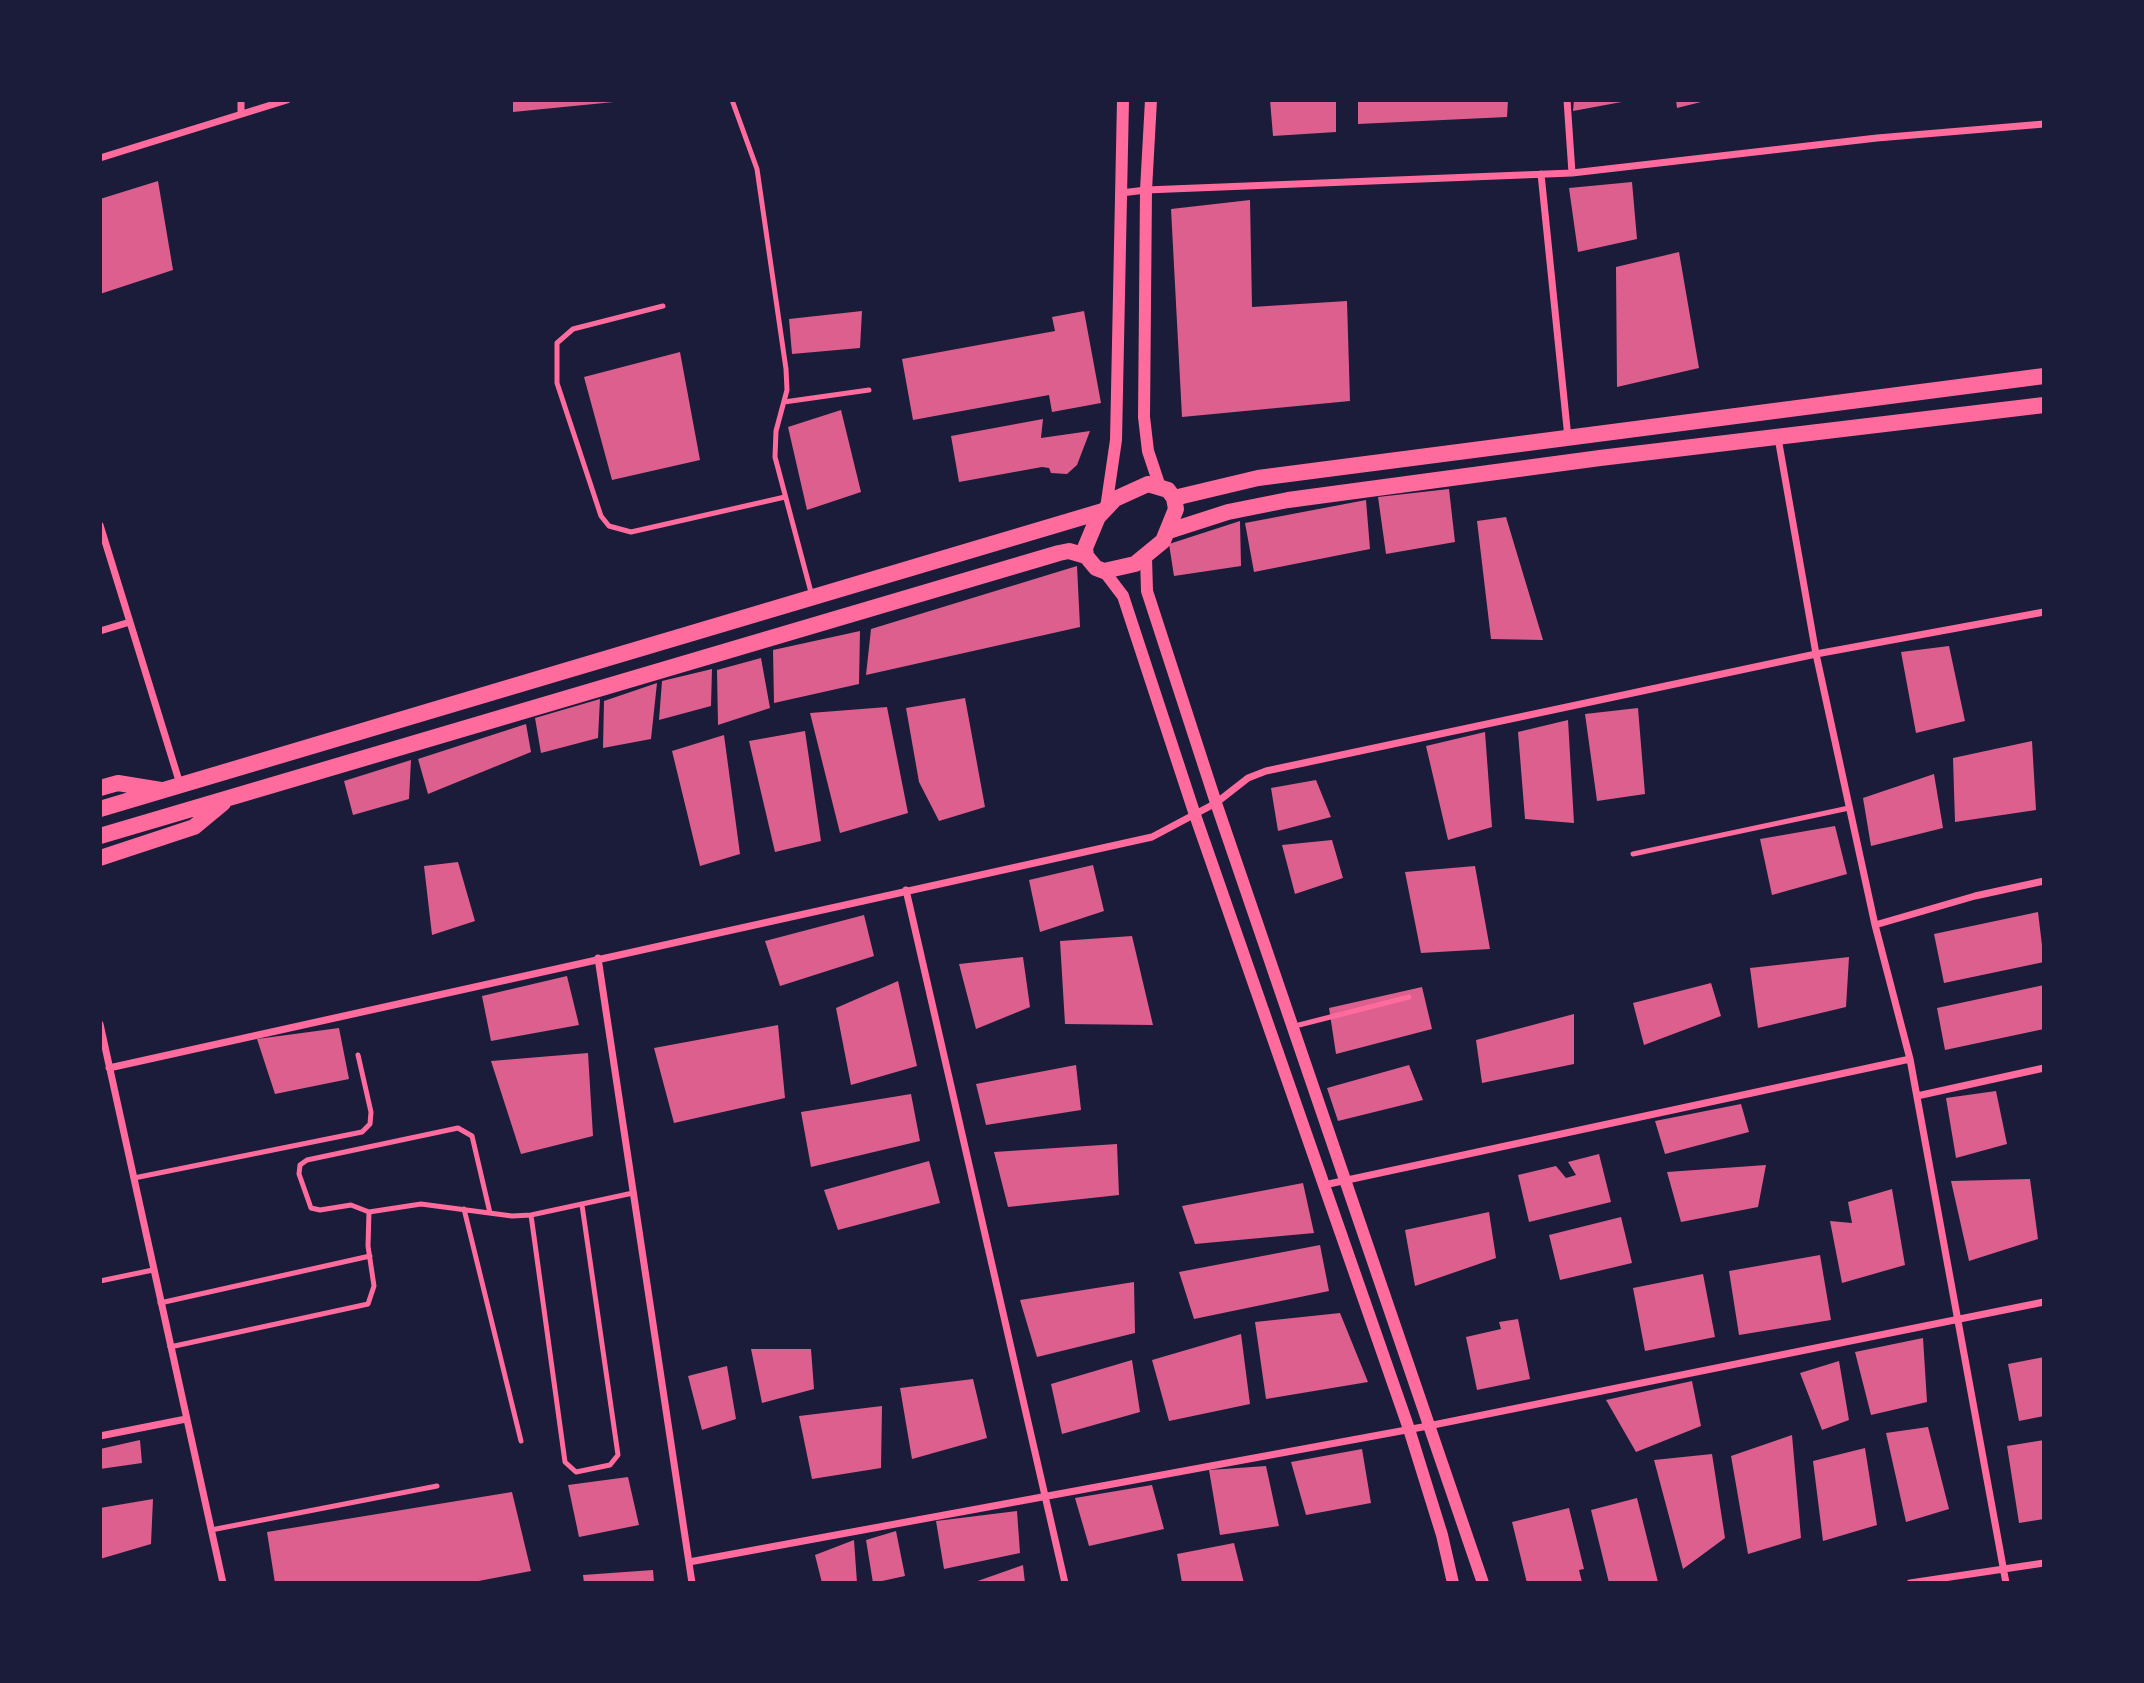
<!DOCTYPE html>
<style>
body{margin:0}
#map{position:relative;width:2144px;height:1683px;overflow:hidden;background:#1b1b3a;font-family:"Fira Sans Condensed",sans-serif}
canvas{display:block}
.frame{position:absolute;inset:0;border:102px solid #1b1b3a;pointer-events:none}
</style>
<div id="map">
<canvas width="2144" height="1683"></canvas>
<div class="frame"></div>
</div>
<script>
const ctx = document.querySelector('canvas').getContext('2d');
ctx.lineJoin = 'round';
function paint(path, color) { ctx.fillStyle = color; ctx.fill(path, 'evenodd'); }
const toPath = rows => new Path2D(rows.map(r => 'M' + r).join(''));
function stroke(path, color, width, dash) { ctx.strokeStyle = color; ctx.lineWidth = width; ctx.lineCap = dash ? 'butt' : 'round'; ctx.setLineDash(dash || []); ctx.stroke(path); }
const building = toPath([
 [513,100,614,100,614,102,513,112],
 [1270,100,1336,100,1336,132,1273,136],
 [1358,100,1508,100,1507,117,1358,124],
 [1574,100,1627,100,1627,101,1573,111],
 [1676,100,1705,100,1705,101,1677,108],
 [158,181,173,270,100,294,100,199],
 [1632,182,1637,239,1578,252,1569,188],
 [1250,200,1252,307,1347,301,1350,401,1182,417,1171,209],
 [1679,252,1699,368,1617,387,1616,267],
 [862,311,860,348,792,354,789,319],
 [1084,311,1101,403,1052,412,1049,395,913,420,902,359,1055,331,1052,317],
 [680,352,700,460,612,480,584,377],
 [841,410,861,492,807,510,788,427],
 [1043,419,1041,438,1090,431,1077,465,1067,474,1051,473,1049,468,1042,467,959,482,951,436],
 [1449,489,1455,542,1386,554,1378,497],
 [1366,500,1370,549,1254,572,1245,523],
 [1506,517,1543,640,1491,639,1477,521],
 [1240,521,1241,566,1174,576,1169,544],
 [1077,566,1080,627,866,675,871,629],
 [860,631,859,684,774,703,773,650],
 [1949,646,1965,721,1916,733,1901,652],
 [761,658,770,708,718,725,717,670],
 [712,669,711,706,659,720,662,681],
 [657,683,651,739,603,748,604,701],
 [965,698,985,807,939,821,919,782,906,708],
 [600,699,598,738,541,753,535,718],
 [887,707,908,813,840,833,810,713],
 [1638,708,1645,794,1597,801,1585,714],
 [1568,720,1574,823,1525,819,1518,732],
 [526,724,531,752,428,794,418,759],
 [805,731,821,841,775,852,749,741],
 [1485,732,1492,827,1448,840,1426,746],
 [724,735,740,854,700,866,672,751],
 [2032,741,2036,810,1955,822,1953,758],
 [411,760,409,799,353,815,344,781],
 [1934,774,1943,828,1871,846,1863,798],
 [1316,780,1331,817,1278,831,1271,788],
 [1835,826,1847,874,1772,895,1760,839],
 [1332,840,1343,878,1295,894,1282,845],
 [458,862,475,921,432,935,424,866],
 [1093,865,1104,911,1040,932,1029,880],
 [1475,866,1490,949,1421,953,1405,872],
 [2038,912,2044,962,1944,983,1934,934],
 [864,915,874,956,780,986,765,941],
 [1132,936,1153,1025,1065,1024,1060,941],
 [1023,957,1030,1007,976,1029,959,964],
 [1849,957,1846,1007,1758,1028,1750,968],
 [567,976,579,1025,491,1041,482,996],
 [898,981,917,1066,851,1085,836,1008],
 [1711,983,1721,1016,1644,1045,1633,1003],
 [2044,985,2044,1029,1945,1050,1937,1008],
 [1422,987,1432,1029,1336,1054,1329,1008],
 [1574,1014,1574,1064,1482,1083,1476,1040],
 [778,1025,785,1098,674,1123,654,1048],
 [339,1028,349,1079,275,1094,257,1039],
 [588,1053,593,1136,521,1154,491,1061],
 [1076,1065,1081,1110,986,1125,976,1084],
 [1409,1065,1423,1100,1338,1121,1327,1088],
 [1996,1091,2007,1144,1956,1158,1946,1098],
 [911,1094,920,1141,811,1167,801,1112],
 [1741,1104,1749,1132,1665,1154,1655,1121],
 [1117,1144,1119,1195,1008,1207,994,1152],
 [1599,1154,1611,1202,1529,1222,1518,1175,1556,1166,1566,1178,1576,1175,1568,1162],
 [929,1161,940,1203,838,1230,824,1190],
 [1766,1165,1758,1207,1681,1222,1667,1172],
 [2030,1179,2038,1239,1969,1261,1951,1181],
 [1303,1183,1314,1233,1195,1244,1182,1206],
 [1892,1189,1905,1265,1842,1283,1830,1221,1852,1223,1848,1202],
 [1489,1212,1496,1258,1415,1286,1405,1230],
 [1621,1217,1632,1263,1560,1280,1549,1235],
 [1320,1245,1329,1291,1194,1319,1179,1272],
 [1820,1255,1831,1320,1739,1335,1729,1271],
 [1703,1274,1715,1337,1645,1351,1633,1288],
 [1134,1282,1135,1333,1037,1357,1020,1300],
 [1340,1313,1368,1382,1266,1399,1255,1322],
 [1518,1319,1530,1379,1477,1390,1466,1337,1501,1329,1499,1322],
 [1241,1334,1250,1404,1169,1421,1152,1360],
 [1923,1338,1927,1402,1871,1415,1855,1352],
 [751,1349,811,1349,814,1389,762,1403],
 [2044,1357,2044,1416,2019,1421,2008,1364],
 [1132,1360,1140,1412,1062,1434,1051,1384],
 [1839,1361,1849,1420,1822,1430,1800,1373],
 [727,1366,736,1419,702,1430,688,1376],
 [973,1379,987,1438,912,1459,900,1388],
 [1692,1381,1701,1426,1636,1452,1606,1400],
 [882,1406,881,1468,812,1479,799,1416],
 [1928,1427,1949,1509,1906,1522,1886,1433],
 [1792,1435,1801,1538,1748,1554,1731,1456],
 [140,1440,142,1463,100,1469,100,1449],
 [2044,1440,2044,1519,2019,1523,2007,1446],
 [1865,1448,1877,1525,1823,1541,1813,1461],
 [1362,1449,1371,1503,1306,1515,1291,1462],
 [1712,1454,1725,1538,1683,1569,1654,1460],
 [1266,1466,1279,1526,1220,1535,1209,1470],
 [628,1477,639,1525,579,1537,568,1485],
 [1152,1485,1164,1529,1089,1546,1075,1498],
 [512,1492,531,1571,468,1583,275,1583,267,1532],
 [1637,1498,1658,1582,1609,1583,1591,1510],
 [153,1499,151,1544,100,1559,100,1508],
 [1569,1508,1584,1569,1579,1570,1582,1582,1527,1583,1512,1522],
 [1017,1511,1020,1553,944,1569,936,1521],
 [896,1531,905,1576,873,1583,866,1540],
 [854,1540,857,1583,822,1583,815,1555],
 [1234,1543,1244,1583,1182,1583,1177,1554],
 [1023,1565,1025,1583,972,1583],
 [653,1570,654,1583,584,1583,583,1575]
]);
const service = toPath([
 [732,100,757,169,786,369,787,390,776,431,775,457,812,596],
 [663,306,573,329,557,343,557,383,601,516,609,526,631,532,785,497],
 [784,402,869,390],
 [1633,854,1849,808],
 [1295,1026,1409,997],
 [134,1178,362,1132,370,1124,371,1112,358,1055],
 [464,1209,521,1441],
 [369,1212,351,1205,320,1210,311,1208,299,1174,300,1165,307,1160,458,1128,472,1136,490,1213],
 [531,1215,565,1462,576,1472,610,1465,618,1455,582,1205],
 [100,1281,153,1270],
 [160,1303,370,1256],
 [170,1347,368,1304,374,1286,368,1246,369,1212,421,1204,512,1216,531,1215,633,1193],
 [211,1530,437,1486]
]);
const minor = toPath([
 [241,100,241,114],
 [1567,100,1572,173],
 [100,158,287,100],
 [1541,174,1568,438],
 [1121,193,1146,190,1572,173,1877,138,2044,124],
 [1778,438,1816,654,1875,925,1910,1059,2006,1583],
 [100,525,180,784],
 [100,631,130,622],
 [906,890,1065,1583],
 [1875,925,1975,896,2044,881],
 [598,958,692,1583],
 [100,1024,223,1583],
 [109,1068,1152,837,1216,803,1248,778,1266,771,1816,654,2044,612],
 [1917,1096,2044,1068],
 [1324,1185,1910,1059],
 [100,1436,186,1419],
 [689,1562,1428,1426,2044,1302],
 [1910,1583,2044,1563]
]);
const tertiary = toPath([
 [1151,100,1146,190,1144,417,1148,451,1159,484],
 [1106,508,1116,440,1123,100],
 [1146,558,1147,591,1216,803,1483,1583],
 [1104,571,1123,596,1195,815,1409,1429,1442,1535,1453,1583]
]);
const primary = toPath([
 [1148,484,1168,490,1174,498,1176,509,1163,541,1135,564,1104,571,1096,568,1086,556,1085,548,1098,517,1115,499,1148,484],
 [1174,498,1258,478,2044,376],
 [1169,531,1228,512,1288,500,1600,458,2044,405],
 [100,788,118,783,161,790],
 [100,809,1103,511],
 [100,836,1059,553,1069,551,1086,556],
 [100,858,194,827,223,803]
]);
paint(building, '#dd5f8e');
stroke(service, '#ff6b9d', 5);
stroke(minor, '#ff6b9d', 7);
stroke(tertiary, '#ff6b9d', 12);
stroke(primary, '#ff6b9d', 16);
</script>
